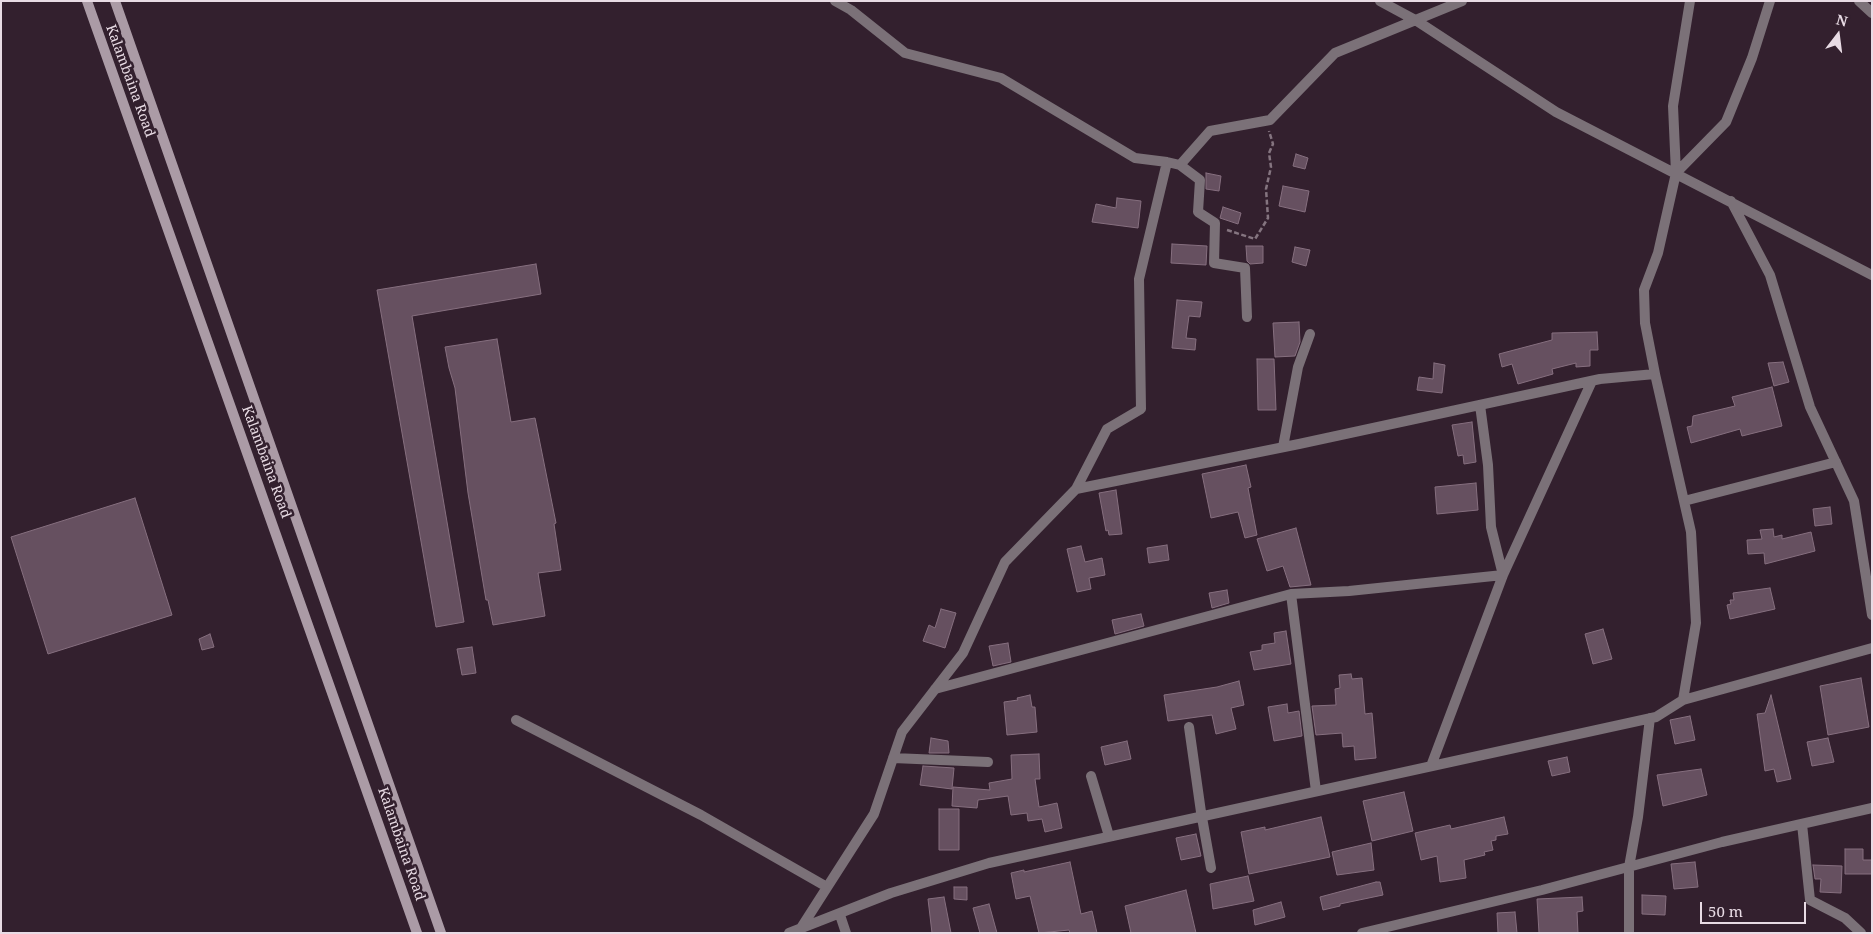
<!DOCTYPE html>
<style>
body{margin:0}
#map{position:relative;width:1873px;height:934px;overflow:hidden;background:#33202e;font-family:"Noto Serif",serif}
canvas{display:block}
.frame{position:absolute;inset:0;border:2px solid #e8dbe4;pointer-events:none}
.north{position:absolute;left:1813px;top:10px;width:50px;height:50px;-webkit-text-stroke:4px #33202e;paint-order:stroke;rotate:15deg;font-size:14px;font-weight:700;line-height:20px;text-align:center;color:#e8dbe4}
.north::after{content:'';display:block;margin:auto;width:18px;height:22px;background:#e8dbe4;clip-path:polygon(50% 0,100% 100%,50% 72%,0 100%)}
.scale{position:absolute;left:1700px;top:902px;width:106px;height:22px;box-sizing:border-box;border:2px solid #e8dbe4;border-top:0;padding-left:6px;font-size:15px;line-height:18px;white-space:nowrap;color:#e8dbe4;-webkit-text-stroke:4px #33202e;paint-order:stroke}
</style>
<div id="map">
<canvas width="1873" height="934"></canvas>
<div class="frame"></div>
<div class="north">N</div>
<div class="scale">50 m</div>
</div>
<script>
const ctx = document.querySelector('canvas').getContext('2d');
ctx.lineJoin = 'round';
function paint(path, color) { ctx.fillStyle = color; ctx.fill(path, 'evenodd'); }
const toPath = rows => new Path2D(rows.map(r => 'M' + r).join(''));
function stroke(path, color, width, dash) { ctx.strokeStyle = color; ctx.lineWidth = width; ctx.lineCap = dash ? 'butt' : 'round'; ctx.setLineDash(dash || []); ctx.stroke(path); }
function write(font, color, halo, rows, align = 'center') {
  ctx.font = font + ' "Noto Serif",serif'; ctx.lineWidth = 5; ctx.setLineDash([]); ctx.textBaseline = 'middle'; ctx.strokeStyle = halo; ctx.fillStyle = color; for (const [text, x, y, turn = 0] of rows) {
    ctx.save(); ctx.translate(x, y); ctx.rotate((+turn || 0) * Math.PI / 180); ctx.textAlign = isNaN(turn) ? turn : align; if (halo) ctx.strokeText(text, 0, 0); ctx.fillText(text, 0, 0); ctx.restore();
  }
}
const building = toPath([
 [1296,154,1308,158,1305,169,1293,166,1296,154],
 [1206,173,1221,176,1219,191,1206,189,1206,173],
 [1283,186,1309,191,1305,212,1279,206,1283,186],
 [1117,198,1141,201,1138,228,1092,222,1096,204,1116,208,1117,198],
 [1223,207,1241,213,1238,224,1220,218,1223,207],
 [1172,244,1207,246,1206,265,1171,263,1172,244],
 [1246,246,1263,246,1263,263,1250,264,1247,261,1246,246],
 [1295,247,1310,250,1306,266,1292,262,1295,247],
 [536,264,541,294,412,316,464,622,436,627,377,290,536,264],
 [1177,300,1202,302,1200,317,1189,316,1186,338,1196,339,1195,350,1172,348,1177,300],
 [1299,322,1300,342,1295,356,1275,357,1273,323,1299,322],
 [1597,332,1598,350,1590,350,1590,366,1576,367,1576,363,1552,369,1553,374,1518,384,1512,364,1502,367,1499,354,1552,340,1552,333,1597,332],
 [497,339,511,422,535,418,556,523,554,524,561,570,538,573,545,616,493,625,488,600,486,600,468,493,455,388,449,368,445,347,497,339],
 [1257,359,1274,359,1276,410,1258,410,1257,359],
 [1783,362,1789,382,1774,386,1768,363,1783,362],
 [1434,363,1445,365,1442,393,1417,390,1419,377,1433,379,1434,363],
 [1772,387,1782,426,1742,436,1740,429,1691,443,1687,427,1692,426,1693,416,1735,406,1732,397,1772,387],
 [1472,422,1476,462,1464,464,1463,455,1458,456,1452,425,1472,422],
 [1246,465,1251,487,1248,488,1257,535,1245,538,1238,512,1211,518,1202,474,1246,465],
 [1476,483,1478,510,1437,514,1435,487,1476,483],
 [1116,490,1122,534,1109,535,1108,530,1106,531,1099,493,1116,490],
 [135,498,172,615,48,654,11,537,135,498],
 [1830,507,1832,524,1815,526,1813,509,1830,507],
 [1296,528,1311,585,1290,587,1283,566,1267,571,1257,539,1296,528],
 [1773,529,1774,537,1782,535,1782,539,1811,532,1815,551,1765,564,1764,553,1748,554,1747,540,1762,539,1760,530,1773,529],
 [1167,545,1169,560,1149,563,1147,548,1167,545],
 [1081,546,1085,562,1102,558,1105,575,1089,578,1091,589,1077,592,1067,549,1081,546],
 [1770,588,1775,609,1730,619,1727,605,1731,604,1730,600,1734,600,1733,593,1770,588],
 [1227,590,1229,603,1212,608,1209,593,1227,590],
 [941,609,956,613,945,648,923,641,929,625,935,628,941,609],
 [1141,614,1144,626,1115,634,1112,620,1141,614],
 [1603,629,1612,659,1593,664,1585,634,1603,629],
 [1286,631,1291,664,1254,670,1250,652,1262,650,1262,645,1275,643,1274,633,1286,631],
 [210,634,214,647,202,650,199,639,210,634],
 [1008,643,1011,662,993,666,989,646,1008,643],
 [472,647,476,673,462,675,457,649,472,647],
 [1351,674,1352,679,1362,678,1365,714,1372,713,1376,758,1355,760,1354,746,1343,747,1342,733,1316,735,1312,706,1336,705,1335,689,1340,688,1339,675,1351,674],
 [1861,678,1869,727,1828,735,1820,686,1861,678],
 [1239,681,1244,705,1231,708,1236,729,1216,734,1212,715,1168,721,1164,695,1217,687,1239,681],
 [1030,695,1032,707,1035,707,1037,732,1007,735,1004,702,1018,700,1017,698,1030,695],
 [1771,695,1791,779,1777,782,1774,769,1765,771,1757,714,1765,713,1771,695],
 [1287,704,1288,713,1299,711,1302,736,1274,741,1268,707,1287,704],
 [1690,716,1695,740,1675,744,1670,720,1690,716],
 [931,738,948,741,949,753,929,753,931,738],
 [1828,738,1834,762,1812,766,1807,742,1828,738],
 [1127,741,1131,759,1105,765,1101,747,1127,741],
 [1039,754,1040,779,1035,779,1039,807,1057,803,1062,828,1045,832,1042,819,1028,821,1027,813,1011,815,1008,796,978,800,977,808,952,806,953,787,990,790,989,783,1012,779,1011,755,1039,754],
 [1567,757,1570,772,1552,776,1548,761,1567,757],
 [923,766,954,768,952,789,920,785,923,766],
 [1701,769,1707,795,1663,806,1657,775,1701,769],
 [1404,792,1413,831,1372,841,1363,801,1404,792],
 [939,809,959,809,959,850,939,850,939,809],
 [1321,817,1330,857,1249,874,1241,832,1265,827,1265,830,1321,817],
 [1504,817,1508,834,1496,836,1496,840,1491,841,1493,850,1484,852,1485,855,1464,860,1466,878,1440,882,1437,856,1421,860,1415,833,1450,825,1451,829,1504,817],
 [1196,834,1201,856,1181,860,1176,838,1196,834],
 [1371,843,1374,870,1337,875,1332,852,1371,843],
 [1845,849,1863,849,1863,860,1872,860,1872,874,1845,874,1845,849],
 [1070,862,1081,914,1092,911,1097,933,1070,933,1069,930,1039,933,1030,896,1016,899,1011,873,1024,870,1024,872,1070,862],
 [1695,862,1698,887,1674,889,1671,864,1695,862],
 [1813,865,1842,866,1841,893,1820,892,1821,879,1815,879,1813,865],
 [1248,876,1254,901,1213,909,1210,884,1248,876],
 [1376,882,1380,882,1383,895,1340,904,1340,906,1323,910,1320,897,1376,882],
 [954,887,967,887,967,900,954,899,954,887],
 [1186,890,1196,933,1131,933,1125,906,1186,890],
 [1642,895,1666,896,1665,915,1642,914,1642,895],
 [944,897,951,933,932,933,928,899,944,897],
 [1582,897,1583,911,1577,912,1578,933,1539,933,1537,899,1582,897],
 [1281,902,1285,917,1255,925,1253,910,1281,902],
 [989,904,997,933,980,933,973,908,989,904],
 [1515,912,1517,933,1498,933,1497,913,1515,912]
]);
const path = toPath([
 [1227,230,1255,239,1268,218,1266,189,1271,167,1269,153,1273,144,1269,131]
]);
const minor = toPath([
 [1380,1,1417,21,1556,112,1872,275],
 [1859,1,1872,13],
 [1167,162,1180,165,1210,131,1270,120,1335,53,1462,1],
 [1180,165,1200,180,1198,212,1215,223,1214,263,1245,268,1247,317],
 [1676,173,1726,122,1752,58,1770,1],
 [1731,201,1770,275,1810,407,1854,501,1872,615],
 [1655,374,1645,323,1644,290,1658,253,1676,173,1673,106,1690,1],
 [1283,447,1298,367,1310,334],
 [1076,489,1299,444,1600,379,1655,374,1691,532,1696,623,1683,700],
 [1684,501,1836,462],
 [1291,594,1349,591,1503,575,1491,527,1488,465,1480,405],
 [935,689,1291,594,1316,791],
 [516,720,701,815,827,887],
 [1189,727,1201,812,1211,868],
 [893,758,988,762],
 [1431,766,1503,575,1592,381],
 [1091,776,1109,836],
 [1802,824,1810,900,1845,918,1861,933],
 [840,915,846,933],
 [801,928,874,814,902,732,963,653,1005,562,1076,489,1107,429,1141,409,1139,279,1167,162,1135,158,1001,78,905,53,851,10,835,1],
 [789,933,891,893,989,863,1656,717,1683,700,1872,648],
 [1362,933,1542,890,1722,842,1872,808],
 [1629,933,1629,867,1638,817,1650,718]
]);
const secondary = toPath([
 [87,1,417,933],
 [115,1,441,933]
]);
const streetNames = [
 ["Kalambaina Road",130,81,70],
 ["Kalambaina Road",266,462,70],
 ["Kalambaina Road",401,844,71]
];
paint(building, '#665060');
stroke(building, '#866f7f', 1);
stroke(path, '#857580', 2.5, [5, 2.5]);
stroke(minor, '#7b7178', 10);
stroke(secondary, '#ab9ba6', 10);
write('14px', '#e8dbe4', '#33202e', streetNames);
</script>
